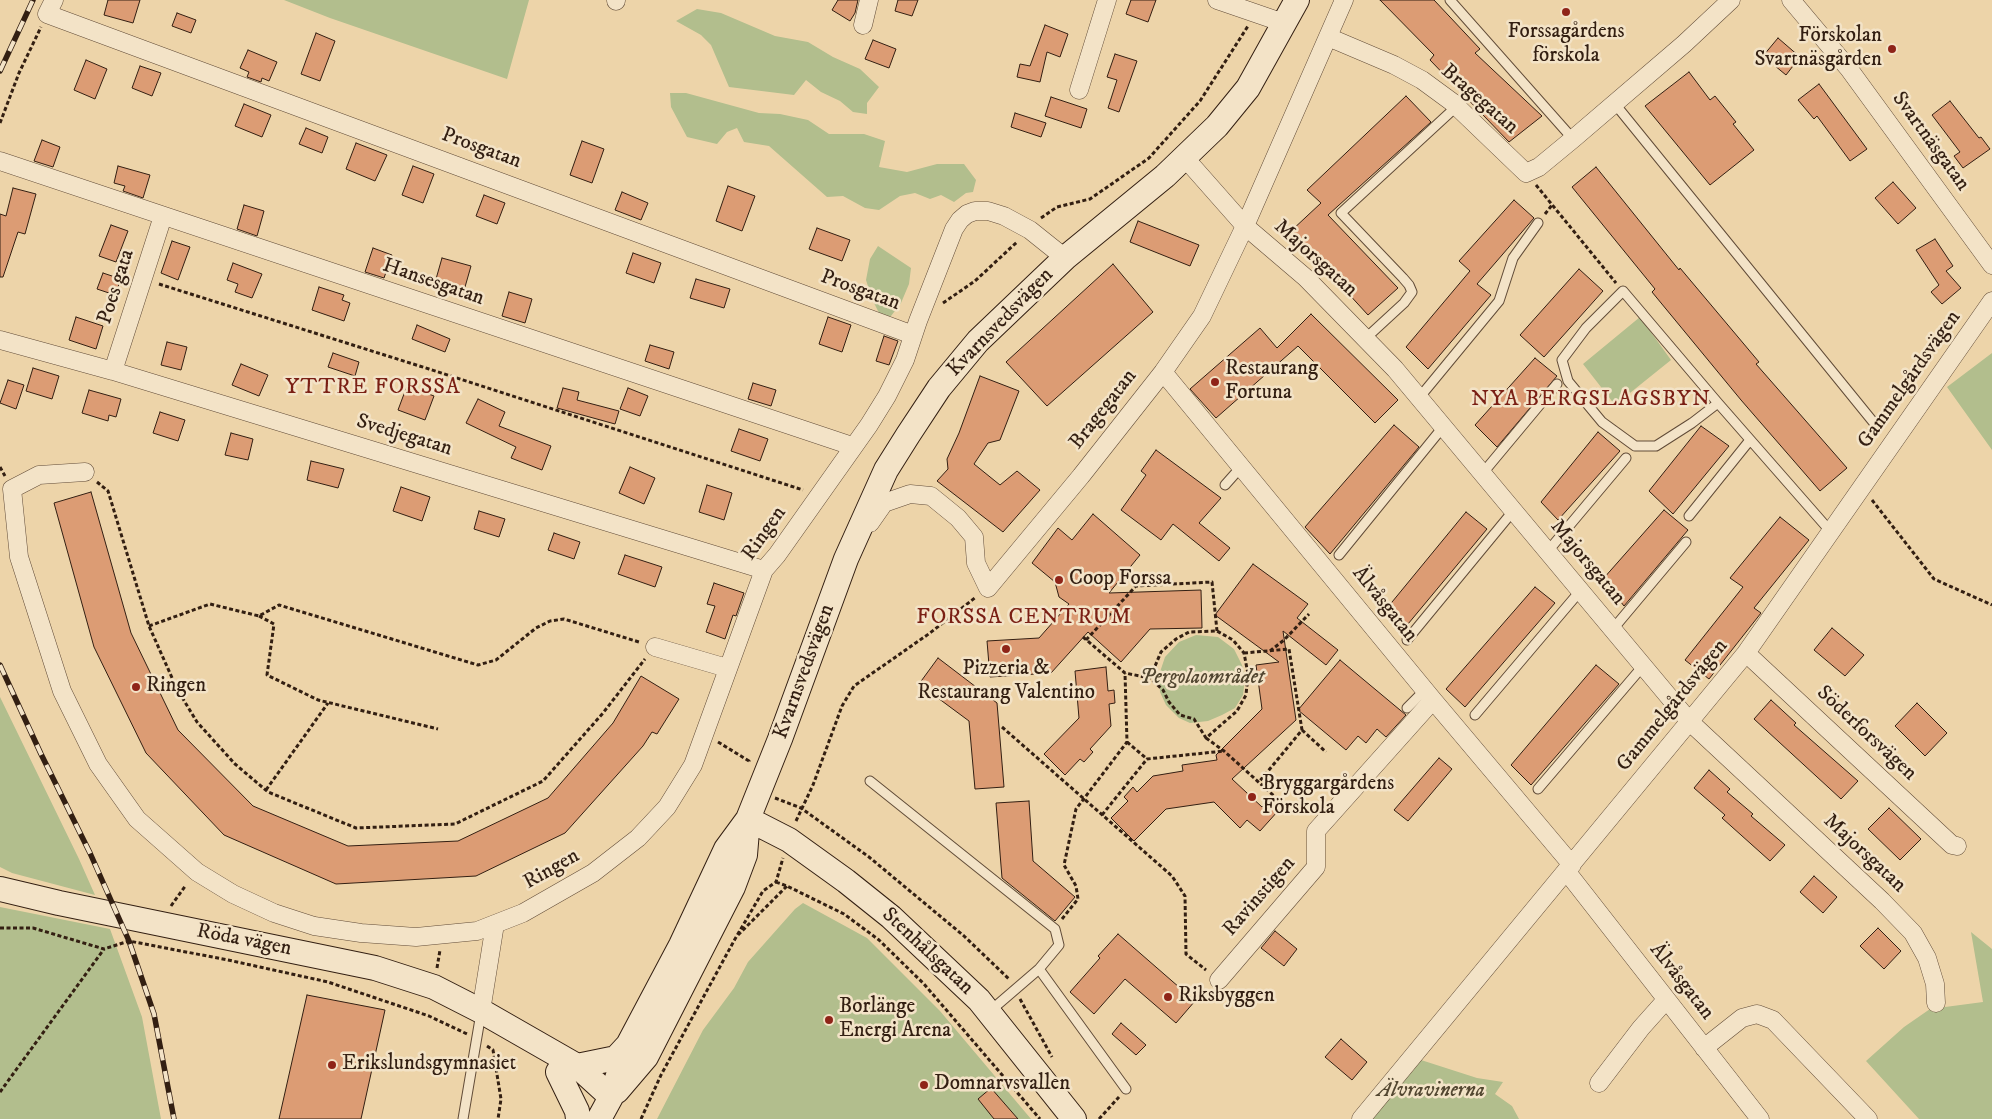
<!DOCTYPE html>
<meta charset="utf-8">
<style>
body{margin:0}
canvas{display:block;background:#edd4a9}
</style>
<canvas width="1992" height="1119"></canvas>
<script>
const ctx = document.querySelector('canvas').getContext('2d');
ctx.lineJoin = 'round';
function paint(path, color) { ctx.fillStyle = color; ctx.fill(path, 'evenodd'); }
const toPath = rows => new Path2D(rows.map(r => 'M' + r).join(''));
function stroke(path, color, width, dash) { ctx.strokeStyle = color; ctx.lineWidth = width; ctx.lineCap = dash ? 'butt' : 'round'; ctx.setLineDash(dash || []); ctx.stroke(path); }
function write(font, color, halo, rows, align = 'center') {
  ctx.font = font + ' "IM FELL DW Pica",serif'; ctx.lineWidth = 5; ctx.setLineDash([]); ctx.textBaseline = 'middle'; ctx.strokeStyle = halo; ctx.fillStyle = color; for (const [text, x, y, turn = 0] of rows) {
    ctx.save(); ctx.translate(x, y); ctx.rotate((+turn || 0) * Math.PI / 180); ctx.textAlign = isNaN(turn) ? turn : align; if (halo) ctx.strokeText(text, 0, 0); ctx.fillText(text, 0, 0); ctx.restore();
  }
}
const green = toPath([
 [284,0,529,0,507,79,330,18],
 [697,9,721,13,775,36,808,42,833,57,860,69,879,87,867,103,867,114,853,112,840,101,821,92,806,80,794,95,729,87,711,45,701,35,676,21],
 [670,93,686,93,759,113,780,114,808,120,829,134,864,134,885,141,879,167,907,172,937,164,964,164,976,180,973,192,966,193,954,202,941,195,930,199,915,193,900,196,879,210,865,208,843,196,827,197,769,146,744,142,737,128,727,132,717,144,687,137,671,107],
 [878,246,911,268,909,284,901,303,891,316,881,317,872,299,866,280,870,259],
 [1640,317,1671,360,1615,405,1583,364],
 [1992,353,1992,450,1947,387],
 [1196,635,1218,637,1234,649,1242,665,1245,679,1243,695,1235,708,1222,715,1208,721,1190,723,1179,718,1166,705,1160,692,1159,675,1165,657,1179,642],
 [0,697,79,859,95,895,12,873,0,867],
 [803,903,867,938,940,1011,1031,1119,657,1119,703,1030,734,988,748,962,795,909],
 [0,907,110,929,142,1017,161,1119,0,1119],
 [1971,932,1992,949,1992,1119,1919,1119,1866,1061,1904,1027,1930,1009,1983,1002],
 [1421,1060,1477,1078,1503,1082,1495,1094,1512,1106,1519,1119,1366,1119,1407,1073,1412,1072]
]);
const building = toPath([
 [108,0,140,0,133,23,104,15,108,0],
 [838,0,858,0,855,13,850,21,832,10,838,0],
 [898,0,918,0,912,16,895,11,898,0],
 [1131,0,1156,0,1148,22,1126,14,1131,0],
 [1380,0,1434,0,1480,49,1475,53,1542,116,1509,142,1430,60,1434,55,1380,0],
 [177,13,196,20,191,33,172,26,177,13],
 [1045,25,1068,34,1060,57,1047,52,1040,82,1017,77,1020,64,1030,66,1045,25],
 [316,33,335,41,320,81,301,74,316,33],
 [1778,38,1800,57,1786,75,1763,56,1778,38],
 [873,40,896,49,889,68,865,59,873,40],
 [248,50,277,62,269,81,262,78,261,82,247,77,249,72,240,68,248,50],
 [1115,54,1137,61,1119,112,1108,108,1117,80,1107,77,1115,54],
 [86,60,107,69,95,99,74,90,86,60],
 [140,66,161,73,152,96,132,88,140,66],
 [1689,72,1710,100,1715,96,1736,122,1733,124,1754,150,1710,185,1645,106,1689,72],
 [1819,84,1867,149,1850,161,1817,116,1814,119,1798,100,1819,84],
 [1406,96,1431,122,1328,215,1398,288,1368,315,1291,231,1321,203,1307,190,1406,96],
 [1051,97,1087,109,1081,128,1045,116,1051,97],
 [1950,101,1979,138,1981,137,1990,149,1963,168,1954,156,1960,152,1932,115,1950,101],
 [244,104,271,115,262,137,235,126,244,104],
 [1015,113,1046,123,1041,137,1011,127,1015,113],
 [306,128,328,137,322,153,299,144,306,128],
 [42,140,60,147,53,167,34,161,42,140],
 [582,141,604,149,592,183,570,175,582,141],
 [356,143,387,155,375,181,346,169,356,143],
 [118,166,150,175,143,198,123,191,125,186,114,183,118,166],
 [413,166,434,174,423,203,402,195,413,166],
 [1596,167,1679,270,1680,268,1759,362,1756,364,1847,468,1820,491,1741,400,1652,292,1655,289,1572,187,1596,167],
 [1893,182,1916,208,1898,224,1875,198,1893,182],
 [728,186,755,196,742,231,716,221,728,186],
 [13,188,36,194,25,234,18,232,3,277,0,277,0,214,6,216,13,188],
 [622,192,648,203,641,220,615,210,622,192],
 [484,195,505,203,497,224,476,216,484,195],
 [1514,200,1534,218,1477,284,1491,295,1428,369,1406,347,1470,271,1459,261,1514,200],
 [244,205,264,211,257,236,237,229,244,205],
 [1138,221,1199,245,1190,266,1130,242,1138,221],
 [111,225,128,231,116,262,99,256,111,225],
 [817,228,850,240,842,261,809,249,817,228],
 [1935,239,1953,266,1946,271,1961,288,1942,304,1931,292,1939,285,1916,250,1935,239],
 [172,241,190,247,178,280,161,273,172,241],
 [373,248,392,255,384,278,365,272,373,248],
 [633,253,661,263,654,283,626,273,633,253],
 [442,258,471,266,463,294,434,286,442,258],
 [233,263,262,274,252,298,235,292,238,284,227,280,233,263],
 [1113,264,1153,312,1047,406,1006,362,1113,264],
 [1579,269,1603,291,1544,357,1520,335,1579,269],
 [103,273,121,279,115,295,97,289,103,273],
 [696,279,730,289,724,308,690,298,696,279],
 [319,287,344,295,342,300,350,303,344,321,312,310,319,287],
 [509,292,532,299,525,323,502,316,509,292],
 [1311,314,1398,400,1375,423,1298,346,1216,418,1190,389,1260,328,1277,348,1311,314],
 [76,317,103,326,96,349,69,340,76,317],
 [828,317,851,325,842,352,819,344,828,317],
 [417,325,450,339,445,352,412,339,417,325],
 [884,336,898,341,889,365,876,361,884,336],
 [167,342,187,347,181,370,161,365,167,342],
 [650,345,674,352,669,369,645,361,650,345],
 [333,353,359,362,355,376,328,367,333,353],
 [1535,358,1557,376,1497,447,1475,425,1535,358],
 [241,364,268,375,259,396,232,385,241,364],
 [33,368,59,376,52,399,26,391,33,368],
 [980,376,1019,391,1000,440,988,443,974,464,1000,485,1017,471,1040,490,1003,532,937,481,948,469,947,459,959,433,980,376],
 [8,380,24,385,16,409,0,403,8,380],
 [753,383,776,390,771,406,748,399,753,383],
 [407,386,434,396,425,420,398,410,407,386],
 [563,388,579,392,577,400,619,411,615,424,557,408,563,388],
 [628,388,648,396,640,416,620,409,628,388],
 [89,390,121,399,116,417,109,415,108,421,82,413,89,390],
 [478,399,505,412,499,426,551,446,542,470,511,458,516,447,466,423,478,399],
 [160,412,185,420,178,441,153,433,160,412],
 [1394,425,1419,447,1330,554,1305,527,1394,425],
 [1701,426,1729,446,1673,514,1649,491,1701,426],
 [739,429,768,439,760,461,731,451,739,429],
 [1598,432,1620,451,1558,520,1541,502,1598,432],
 [231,433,253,439,248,460,225,455,231,433],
 [1156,450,1221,498,1199,523,1230,548,1219,561,1173,524,1161,540,1121,510,1146,475,1141,471,1156,450],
 [311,461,344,469,338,488,307,480,311,461],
 [630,467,655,478,644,504,619,493,630,467],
 [707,485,732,493,724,520,699,512,707,485],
 [401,487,430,497,422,521,393,511,401,487],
 [91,492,131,633,178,730,253,806,348,846,458,841,548,798,613,723,641,676,679,699,657,734,652,732,643,746,565,833,476,876,336,884,224,835,146,753,94,647,54,503,91,492],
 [1664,510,1688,530,1624,606,1603,579,1664,510],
 [479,511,505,519,499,537,474,529,479,511],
 [1466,512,1487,529,1403,630,1383,613,1466,512],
 [1093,514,1140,555,1109,593,1201,590,1202,628,1150,629,1121,662,1088,632,1051,673,990,677,987,641,1039,638,1069,604,1059,597,1055,582,1032,563,1058,528,1072,540,1093,514],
 [1780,517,1809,540,1754,608,1761,613,1709,679,1685,660,1743,587,1730,578,1780,517],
 [554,533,580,542,574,559,548,550,554,533],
 [625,555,662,567,655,587,618,574,625,555],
 [1253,564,1308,604,1297,618,1338,650,1326,665,1283,631,1296,720,1232,779,1262,807,1267,802,1278,811,1260,831,1247,820,1240,828,1214,802,1166,809,1134,841,1111,818,1128,801,1124,797,1133,787,1137,792,1153,776,1183,771,1182,765,1217,760,1216,755,1262,709,1256,665,1279,662,1215,615,1253,564],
 [714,583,744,593,736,616,733,615,725,639,706,632,715,606,707,604,714,583],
 [1535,587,1555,603,1465,707,1446,689,1535,587],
 [1832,628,1864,655,1845,676,1814,650,1832,628],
 [938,658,997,703,1004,787,975,789,969,721,919,684,938,658],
 [1340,660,1406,715,1386,737,1377,729,1366,743,1358,736,1346,750,1298,710,1340,660],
 [1596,665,1619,684,1531,785,1511,765,1596,665],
 [1106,667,1108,691,1114,690,1115,703,1109,704,1111,726,1090,749,1093,752,1084,762,1080,759,1065,775,1044,754,1079,718,1075,671,1106,667],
 [1771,700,1796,723,1794,725,1858,781,1841,799,1754,719,1771,700],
 [1917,703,1947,733,1925,756,1895,726,1917,703],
 [1439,758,1452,769,1408,821,1394,810,1439,758],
 [1709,770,1730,789,1727,792,1753,814,1751,816,1785,845,1770,861,1722,818,1725,815,1694,788,1709,770],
 [1029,801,1033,861,1075,897,1055,921,1002,878,996,803,1029,801],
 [1889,808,1921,839,1900,860,1868,829,1889,808],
 [1814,876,1837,897,1823,913,1800,892,1814,876],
 [1878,928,1901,951,1884,969,1860,946,1878,928],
 [1275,931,1297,949,1284,966,1261,948,1275,931],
 [1118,934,1195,1001,1176,1023,1125,979,1094,1014,1070,992,1100,958,1098,956,1118,934],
 [307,995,385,1010,361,1119,279,1119,307,995],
 [1121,1023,1146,1045,1136,1055,1112,1034,1121,1023],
 [1341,1039,1367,1062,1352,1080,1325,1057,1341,1039],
 [991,1088,1018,1119,994,1119,978,1099,991,1088]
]);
const path = toPath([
 [0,123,19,73,41,27],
 [1536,185,1616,283],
 [1545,214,1552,205],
 [1041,218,1057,207,1090,199,1149,158,1200,101,1248,26],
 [159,284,429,369,803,490],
 [943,303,975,281,1017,242],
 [0,467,5,476],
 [97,482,108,491,149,626,177,689,197,722,235,764,268,792,356,828,455,824,543,781,603,713,645,659],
 [1872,500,1934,579,1992,605],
 [259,616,274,624,267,675,318,700,438,729],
 [149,626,210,604,259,616,279,605,478,665,496,660,536,628,550,621,564,619,639,642],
 [1083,637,1125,673,1150,678,1163,690,1169,702,1180,715,1194,719,1206,738,1237,711,1246,695,1248,674,1244,653,1233,640,1217,631,1189,632,1176,639,1161,652,1150,678],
 [1086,640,1136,586,1212,582,1217,631],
 [1270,651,1284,640,1309,614],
 [1244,653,1289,649,1302,730,1259,782],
 [1002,727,1172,876,1185,896,1186,954,1206,970],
 [1302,730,1326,752],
 [1206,738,1224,751,1283,804],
 [718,742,749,761,748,763],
 [1127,742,1147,759],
 [266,790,328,703],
 [775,798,801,808,869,857,964,936,1009,979],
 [1102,815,1147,759,1224,751],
 [796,821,813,785,842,706,854,686,930,633,976,597],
 [776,882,787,886,844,914,879,940,924,984,1040,1119],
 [171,906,186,885],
 [1062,919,1078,899,1076,886,1064,865,1076,809,1127,742,1125,673],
 [0,928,33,928,104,949,129,941,228,960,328,982,429,1016,467,1034],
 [738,935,787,886],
 [437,968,440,950],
 [1020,999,1052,1057],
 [487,1046,493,1050,501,1099,498,1119],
 [0,1092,104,949],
 [641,1119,661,1075,735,939,763,891,776,882,783,858],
 [1099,1119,1119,1097]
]);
const lane = toPath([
 [1450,0,1573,139],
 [1615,104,1874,423],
 [1366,338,1404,303,1412,292,1409,285,1403,278,1341,213,1457,106],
 [1419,398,1499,301,1513,258,1538,223],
 [1718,403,1692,423,1656,446,1635,446,1602,422,1568,381,1562,360,1586,328,1623,291,1718,403,1831,532],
 [1482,474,1557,384],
 [1225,485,1241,467],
 [1689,516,1750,440],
 [1548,551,1626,458],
 [1339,555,1443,427],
 [1613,629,1686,542],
 [1407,640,1514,510],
 [1407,708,1425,690],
 [1475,715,1581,590],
 [870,781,1055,929,1059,945,1039,969,989,1012],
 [1538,789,1643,666],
 [1039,969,1126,1089],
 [463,1119,481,1013]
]);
const street = toPath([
 [54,0,47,14,913,335],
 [1217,0,1284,23],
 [1791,0,1849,69,1992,265],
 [616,1,616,0],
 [863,25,869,0],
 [1328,37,1394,65,1422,80,1452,102,1526,173,1539,167,1573,139,1684,44,1731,0],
 [1079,90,1107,0],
 [1185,158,1245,226,1306,278,1395,369,1690,722,1882,901,1913,933,1927,958,1935,984,1936,1003],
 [0,161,852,446],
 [0,340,113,371,764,570],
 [113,371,163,216],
 [1163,372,1433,700,1572,865],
 [85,472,39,475,12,489,19,557,62,691,98,764,137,819,197,872,233,894,274,913,314,926,361,933,416,937,477,931,523,913,593,873,638,838,667,807,693,765,764,570,777,555,869,425,887,396,905,360,918,321,954,229,960,220,967,214,975,211,988,211,1004,216,1030,230,1065,258],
 [870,523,884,503,910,494,931,496,958,518,974,537,976,563,988,588,1081,476,1163,372,1202,316,1245,226,1344,0],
 [655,647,727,668],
 [1746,653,1952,845,1957,846],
 [1567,872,1760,1119],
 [1219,980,1316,867,1316,831,1433,700],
 [481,1011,495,924],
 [1704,1048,1742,1018,1757,1014,1773,1020,1868,1119],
 [1599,1083,1641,1028,1666,1000],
 [1361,1119,1746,653,1992,301]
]);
const secondary = toPath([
 [748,819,789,840,846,881,891,917,979,1000,1074,1119],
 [0,889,59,903,375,968,434,987,481,1011,577,1066,611,1097],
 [577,1066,616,1058,628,1045],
 [558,1072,577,1111,578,1119],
 [617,1091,646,1057,733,887,745,855,748,819],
 [599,1119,611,1097,628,1045,681,945,726,849,748,819,780,739,846,559,886,470,908,435,939,388,978,341,1065,258,1165,176,1217,126,1248,88,1297,0]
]);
const rail = toPath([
 [0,71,33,0],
 [0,665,41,754,90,853,129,941,154,1014,174,1119]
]);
const markers = [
 [1566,12,5,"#8f2418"],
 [1892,49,5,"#8f2418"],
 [1215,382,5,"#8f2418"],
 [1059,580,5,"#8f2418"],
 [1006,649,5,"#8f2418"],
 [136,687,5,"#8f2418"],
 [1252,797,5,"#8f2418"],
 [1168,997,5,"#8f2418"],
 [829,1020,5,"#8f2418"],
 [332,1065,5,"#8f2418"],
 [924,1085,5,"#8f2418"]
];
const poiNames = [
 ["Forssagårdens",1566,33,"center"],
 ["förskola",1566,57,"center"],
 ["Förskolan",1882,37,"right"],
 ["Svartnäsgården",1882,61,"right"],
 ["Restaurang",1225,370],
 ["Fortuna",1225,394],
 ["Coop Forssa",1069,580],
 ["Pizzeria &",1006,670,"center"],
 ["Restaurang Valentino",1006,694,"center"],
 ["Ringen",146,687],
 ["Bryggargårdens",1262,785],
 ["Förskola",1262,809],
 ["Riksbyggen",1178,997],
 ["Borlänge",839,1008],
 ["Energi Arena",839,1032],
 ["Erikslundsgymnasiet",342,1065],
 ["Domnarvsvallen",934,1085]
];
const streetNames = [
 ["Bragegatan",1479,100,41],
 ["Svartnäsgatan",1930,142,54],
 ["Prosgatan",481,149,20],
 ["Majorsgatan",1315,259,42],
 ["Hansesgatan",433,283,19],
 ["Poes gata",117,287,-72],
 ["Prosgatan",860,291,20],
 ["Kvarnsvedsvägen",1001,323,-46],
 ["Gammelgårdsvägen",1910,380,-55],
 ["Bragegatan",1104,410,-52],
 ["Svedjegatan",404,436,17],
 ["Ringen",765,534,-55],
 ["Majorsgatan",1587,563,50],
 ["Älvåsgatan",1384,605,51],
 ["Kvarnsvedsvägen",805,672,-70],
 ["Gammelgårdsvägen",1673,706,-51],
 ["Söderforsvägen",1866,734,43],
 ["Majorsgatan",1864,854,43],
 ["Ringen",552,870,-30],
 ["Ravinstigen",1260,897,-49],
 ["Röda vägen",244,941,11],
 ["Stenhålsgatan",927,952,43],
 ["Älvåsgatan",1681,982,52]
];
const parkNames = [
 ["Pergolaområdet",1202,679],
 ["Älvravinerna",1431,1092]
];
const neighbourhoodNames = [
 ["YTTRE FORSSA",373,388],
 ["NYA BERGSLAGSBYN",1591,400],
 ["FORSSA CENTRUM",1024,618]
];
paint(green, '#b2be8d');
paint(building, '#dc9c74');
stroke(building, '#331f12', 1);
stroke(lane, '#624c38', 11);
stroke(street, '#624c38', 19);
stroke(secondary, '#331f12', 26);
stroke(path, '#331f12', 3, [4, 2.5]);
stroke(lane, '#f3e3c7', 9);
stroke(street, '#f3e3c7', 18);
stroke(secondary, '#f3e3c7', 24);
stroke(rail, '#331f12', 5.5);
stroke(rail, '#f3e3c7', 4, [11]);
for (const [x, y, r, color] of markers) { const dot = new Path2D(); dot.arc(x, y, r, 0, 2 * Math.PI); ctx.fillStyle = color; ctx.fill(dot); stroke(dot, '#f3e3c7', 2); }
write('21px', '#331f12', '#f3e3c7', poiNames, 'left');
write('21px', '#331f12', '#f3e3c7', streetNames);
write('italic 21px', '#534731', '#f3e3c7', parkNames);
ctx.letterSpacing = '1px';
write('22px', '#7a1f14', '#f3e3c7', neighbourhoodNames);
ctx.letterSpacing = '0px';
</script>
